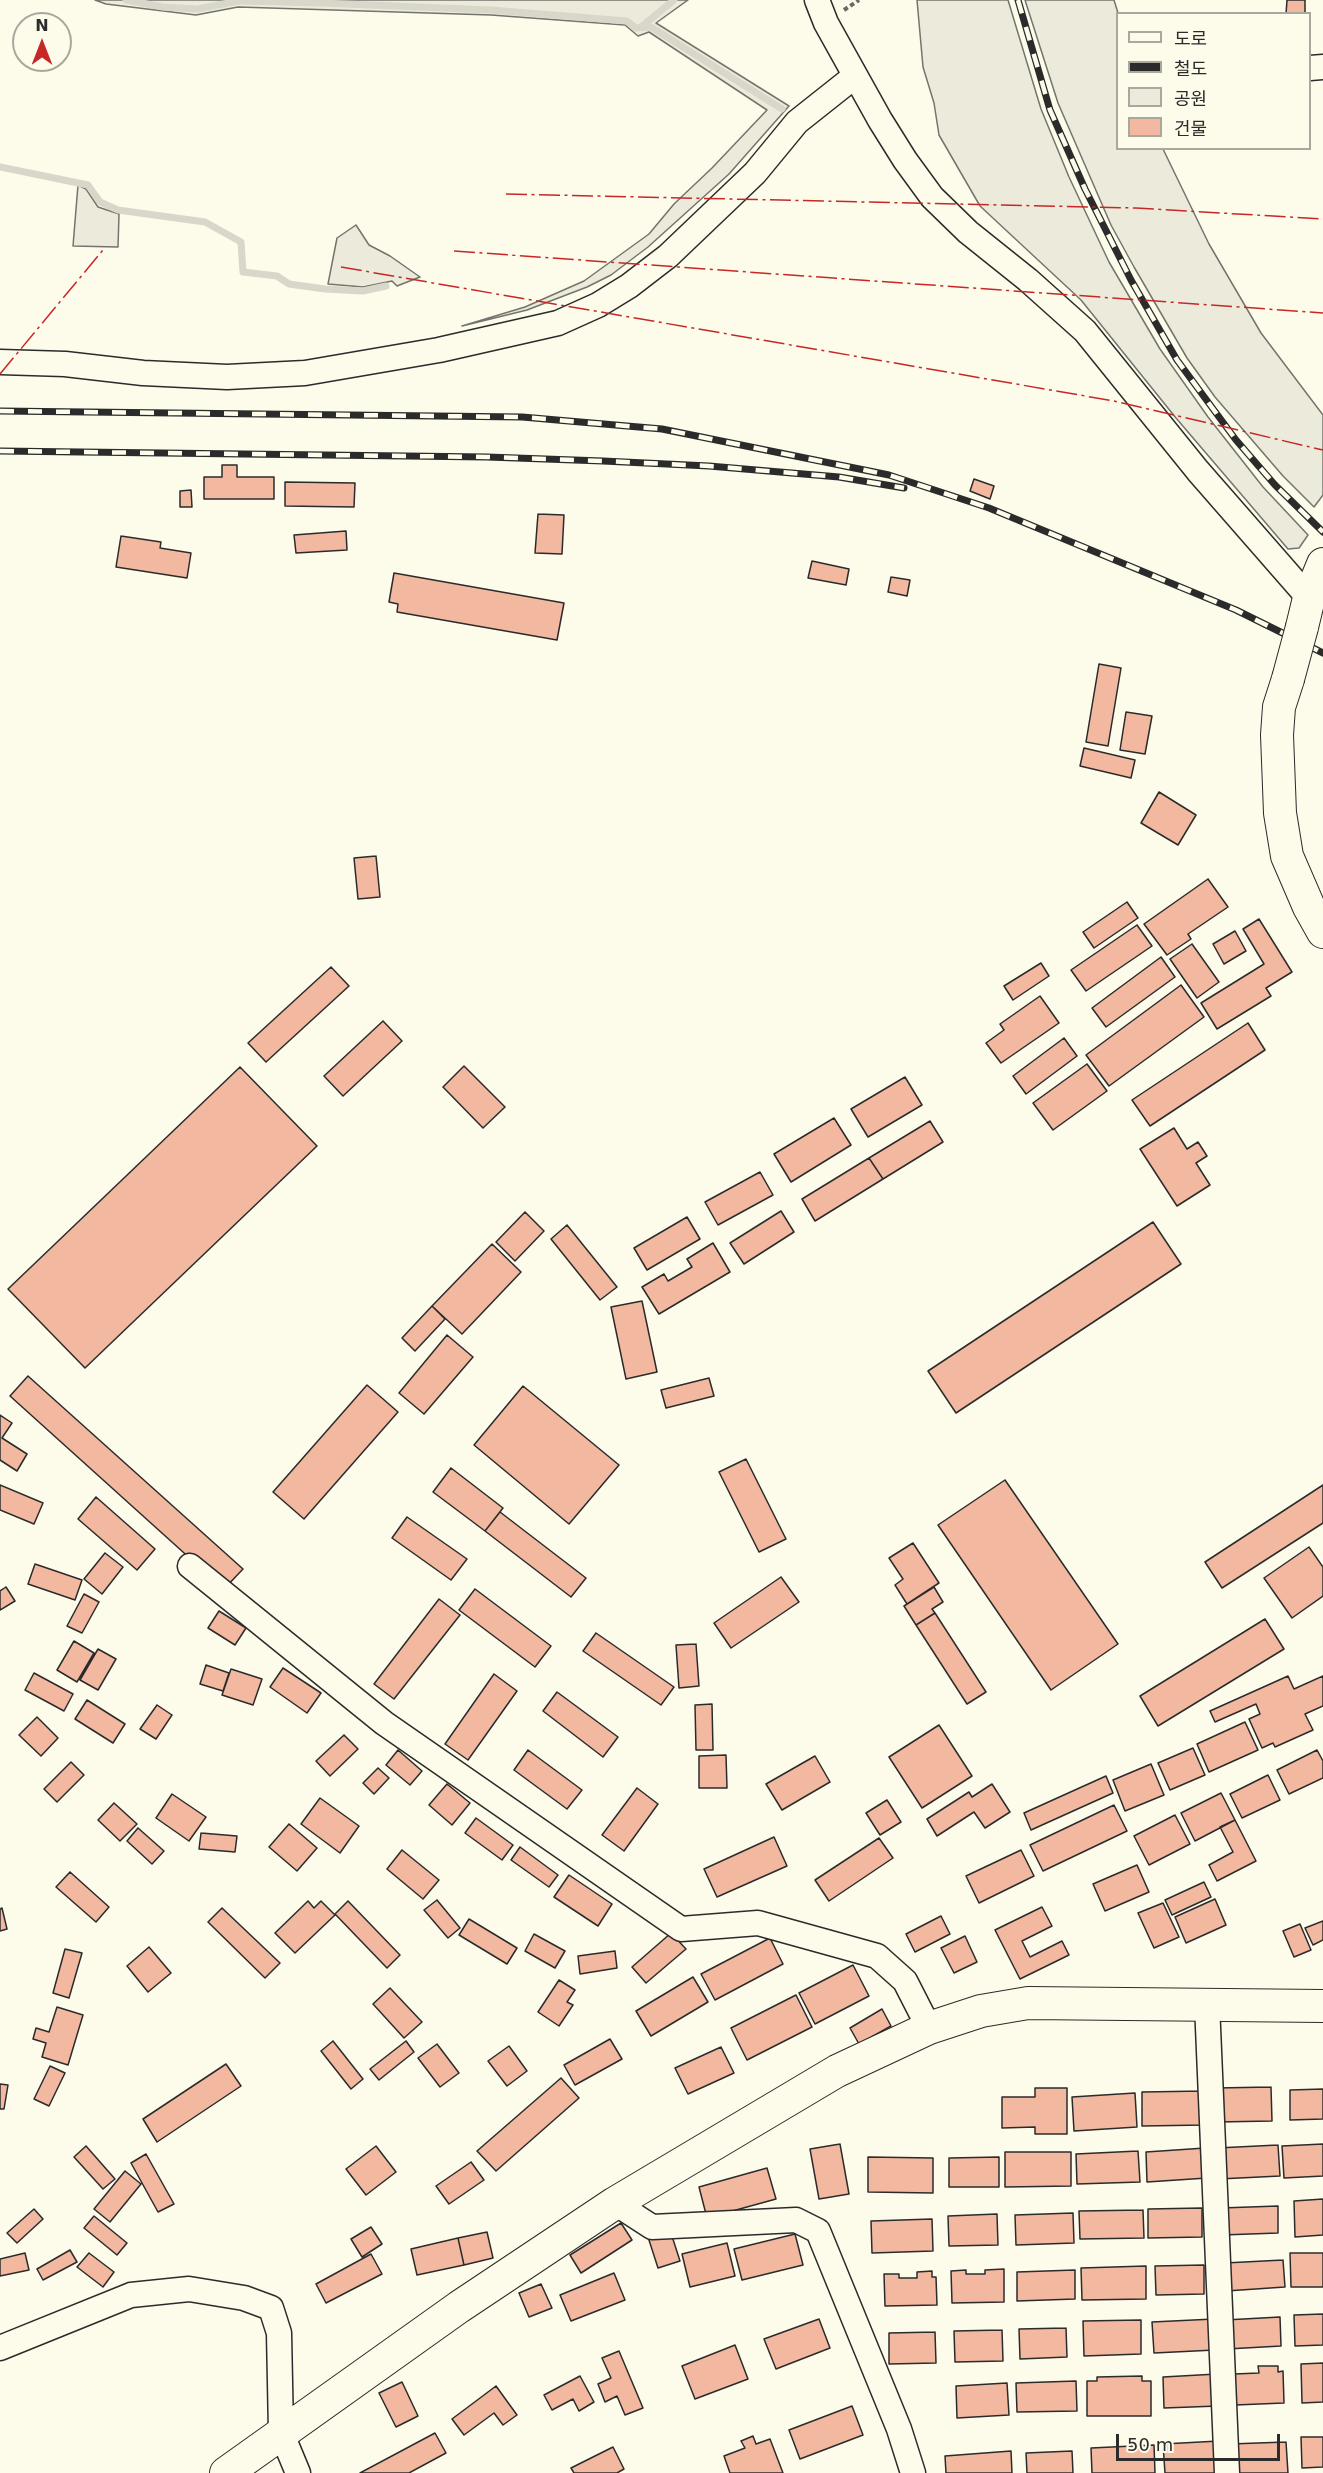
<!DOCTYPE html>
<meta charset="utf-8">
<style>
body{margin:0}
#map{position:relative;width:1323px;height:2473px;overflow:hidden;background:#fdfbea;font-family:"DejaVu Sans","Noto Sans KR",sans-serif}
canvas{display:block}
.legend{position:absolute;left:1116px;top:12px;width:195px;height:138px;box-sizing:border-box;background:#fdfbea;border:2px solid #a9a89e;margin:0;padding:8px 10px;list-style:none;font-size:18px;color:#2b2b2b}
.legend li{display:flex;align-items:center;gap:12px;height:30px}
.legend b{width:30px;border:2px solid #a9a89e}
.north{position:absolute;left:12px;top:12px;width:60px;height:60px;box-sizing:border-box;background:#fdfbea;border:2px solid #a9a89e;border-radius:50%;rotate:0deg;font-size:16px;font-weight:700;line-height:24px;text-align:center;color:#2b2b2b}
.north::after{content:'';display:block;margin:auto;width:21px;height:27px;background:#c62828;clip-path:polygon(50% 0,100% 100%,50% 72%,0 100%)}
.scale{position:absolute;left:1116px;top:2434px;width:164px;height:27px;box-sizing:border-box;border:3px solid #2b2b2b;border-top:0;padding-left:8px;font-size:18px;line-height:21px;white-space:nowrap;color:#2b2b2b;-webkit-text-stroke:4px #fdfbea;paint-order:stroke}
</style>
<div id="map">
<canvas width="1323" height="2473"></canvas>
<ul class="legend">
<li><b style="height:8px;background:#fdfbea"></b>도로</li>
<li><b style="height:8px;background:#2b2b2b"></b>철도</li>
<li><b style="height:16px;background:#ecebdb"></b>공원</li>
<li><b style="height:16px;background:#f2b8a0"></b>건물</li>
</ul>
<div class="north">N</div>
<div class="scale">50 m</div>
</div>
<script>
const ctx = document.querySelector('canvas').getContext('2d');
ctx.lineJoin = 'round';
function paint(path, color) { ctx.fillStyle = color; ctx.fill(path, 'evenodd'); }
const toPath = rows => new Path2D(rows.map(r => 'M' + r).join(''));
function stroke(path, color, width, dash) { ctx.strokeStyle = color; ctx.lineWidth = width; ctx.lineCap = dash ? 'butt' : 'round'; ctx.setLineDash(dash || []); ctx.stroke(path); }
const green = toPath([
 [95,0,688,0,656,23,789,106,729,174,648,247,611,275,587,287,527,310,462,326,525,307,584,281,649,234,674,204,712,168,767,110,649,32,638,36,625,25,491,15,238,7,196,15,106,4,95,0],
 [917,0,1008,0,1041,109,1069,177,1109,262,1160,349,1208,417,1263,487,1308,535,1299,548,1288,549,1176,418,1081,300,980,206,939,135,934,103,923,67,917,0],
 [1025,0,1114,0,1118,13,1118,148,1163,149,1209,244,1261,333,1323,415,1323,495,1314,507,1283,476,1215,397,1187,358,1134,267,1111,225,1058,103,1025,0],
 [78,185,86,189,98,207,119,214,118,247,73,246,78,185],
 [356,225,369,245,390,256,420,277,397,286,392,281,363,287,328,284,337,238,356,225]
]);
const stream = toPath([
 [126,0,163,7,197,9,239,1,321,3,491,10,627,21,636,28,651,27,782,109],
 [641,27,674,0],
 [0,167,88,185,100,202,118,210,205,222,241,242,243,272,277,276,289,284,325,289,363,291,386,286]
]);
const building = toPath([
 [1287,0,1305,0,1305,14,1286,14,1287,0],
 [222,465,237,465,237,477,274,477,274,499,204,499,204,477,222,477,222,465],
 [974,479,994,486,990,499,970,491,974,479],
 [285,482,355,483,354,507,285,506,285,482],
 [191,490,192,507,180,507,180,491,191,490],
 [538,514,564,515,562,554,535,553,538,514],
 [346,531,347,550,296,553,294,535,346,531],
 [121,536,161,542,160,548,191,553,187,578,116,567,121,536],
 [812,561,849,569,846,585,808,578,812,561],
 [394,573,564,603,557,640,397,612,398,604,389,602,394,573],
 [891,577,910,580,907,596,888,592,891,577],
 [1099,664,1121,668,1108,746,1086,742,1099,664],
 [1126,712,1152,716,1145,754,1120,750,1126,712],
 [1084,748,1135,760,1131,778,1080,766,1084,748],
 [1159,792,1196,815,1178,845,1141,823,1159,792],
 [376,856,380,897,358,899,354,858,376,856],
 [1208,879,1228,907,1188,934,1191,939,1167,955,1144,924,1208,879],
 [1127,902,1138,918,1094,948,1083,932,1127,902],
 [1259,919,1292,972,1266,988,1271,996,1217,1029,1201,1003,1264,964,1243,929,1259,919],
 [1137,925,1152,946,1086,991,1071,970,1137,925],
 [1235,931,1246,951,1224,964,1213,944,1235,931],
 [1192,944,1219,982,1197,998,1170,959,1192,944],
 [1161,957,1175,977,1106,1027,1092,1008,1161,957],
 [1041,963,1049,976,1013,1000,1004,986,1041,963],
 [331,967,349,986,266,1062,248,1043,331,967],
 [1181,985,1204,1017,1109,1086,1086,1055,1181,985],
 [1040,996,1059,1023,1001,1063,986,1043,1004,1030,1000,1024,1040,996],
 [383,1021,402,1041,343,1096,324,1076,383,1021],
 [1248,1023,1265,1050,1150,1126,1132,1100,1248,1023],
 [1064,1038,1077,1056,1026,1094,1013,1076,1064,1038],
 [1087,1064,1107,1091,1053,1130,1033,1103,1087,1064],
 [464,1066,505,1107,483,1128,443,1087,464,1066],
 [240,1067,317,1146,85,1368,8,1289,240,1067],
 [905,1077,922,1105,868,1137,851,1109,905,1077],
 [834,1118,851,1145,791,1182,774,1154,834,1118],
 [930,1121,943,1142,883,1179,869,1158,930,1121],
 [1174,1128,1187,1149,1198,1142,1207,1156,1196,1163,1210,1185,1177,1206,1140,1149,1174,1128],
 [869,1158,883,1179,815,1221,802,1199,869,1158],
 [760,1172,773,1195,718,1225,705,1202,760,1172],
 [781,1211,794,1232,744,1264,730,1243,781,1211],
 [525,1212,544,1231,515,1261,496,1242,525,1212],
 [687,1217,700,1239,647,1270,634,1248,687,1217],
 [1153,1222,1181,1264,956,1413,928,1371,1153,1222],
 [567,1225,617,1287,600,1300,551,1239,567,1225],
 [713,1243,730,1272,659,1314,642,1287,664,1274,668,1281,692,1267,687,1259,713,1243],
 [492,1244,521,1272,462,1334,432,1306,492,1244],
 [642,1301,657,1372,626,1379,611,1307,642,1301],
 [432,1306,445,1319,415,1351,402,1338,432,1306],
 [447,1335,473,1357,424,1414,399,1393,447,1335],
 [28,1376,243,1569,224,1589,10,1396,28,1376],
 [709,1378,714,1396,666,1408,661,1390,709,1378],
 [367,1385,398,1412,304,1519,273,1492,367,1385],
 [523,1386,619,1465,569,1524,474,1445,523,1386],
 [0,1415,12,1423,2,1438,27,1454,17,1471,0,1460,0,1415],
 [746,1459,786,1539,759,1552,719,1472,746,1459],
 [451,1468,503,1508,485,1531,433,1492,451,1468],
 [1005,1480,1118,1644,1051,1690,938,1525,1005,1480],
 [0,1485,43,1503,34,1524,0,1510,0,1485],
 [1323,1485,1323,1523,1222,1588,1205,1562,1323,1485],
 [96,1497,155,1549,137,1570,78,1519,96,1497],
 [500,1512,586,1578,571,1597,485,1531,500,1512],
 [407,1517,467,1559,451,1580,392,1538,407,1517],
 [913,1543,939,1583,907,1604,895,1585,903,1579,889,1558,913,1543],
 [1309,1547,1323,1567,1323,1596,1292,1618,1264,1578,1309,1547],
 [105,1553,123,1567,102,1594,84,1579,105,1553],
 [35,1564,82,1580,75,1600,28,1584,35,1564],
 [781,1577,799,1602,731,1648,714,1623,781,1577],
 [6,1587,15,1601,0,1610,0,1591,6,1587],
 [934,1587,943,1602,932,1609,935,1613,916,1625,904,1606,934,1587],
 [475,1589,551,1646,535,1667,459,1610,475,1589],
 [84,1594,99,1602,82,1633,67,1626,84,1594],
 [439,1599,460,1615,394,1699,374,1684,439,1599],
 [219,1611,246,1628,235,1645,208,1628,219,1611],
 [935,1613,986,1692,967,1704,916,1625,935,1613],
 [1265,1619,1284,1649,1158,1726,1140,1696,1265,1619],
 [596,1633,674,1687,661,1705,583,1651,596,1633],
 [74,1641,94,1653,77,1682,57,1670,74,1641],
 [696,1644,699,1686,679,1688,676,1645,696,1644],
 [98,1649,116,1659,98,1690,80,1680,98,1649],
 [206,1665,229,1673,223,1691,200,1684,206,1665],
 [283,1668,321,1693,307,1713,270,1687,283,1668],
 [231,1669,262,1679,253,1705,222,1695,231,1669],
 [34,1673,73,1694,64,1711,25,1690,34,1673],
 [494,1674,517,1691,468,1760,445,1744,494,1674],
 [1288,1676,1294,1689,1323,1676,1323,1706,1305,1714,1313,1730,1275,1747,1273,1743,1262,1748,1249,1719,1260,1714,1256,1704,1215,1722,1210,1711,1288,1676],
 [557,1692,618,1737,603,1757,543,1711,557,1692],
 [87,1700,125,1724,113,1743,75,1719,87,1700],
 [712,1704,713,1750,696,1750,695,1705,712,1704],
 [157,1705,172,1715,156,1739,140,1729,157,1705],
 [37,1717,58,1738,41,1756,19,1735,37,1717],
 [1245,1722,1258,1750,1209,1772,1197,1744,1245,1722],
 [939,1725,972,1776,922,1808,889,1757,939,1725],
 [344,1735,358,1749,330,1776,316,1761,344,1735],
 [1193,1748,1205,1775,1170,1790,1158,1763,1193,1748],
 [398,1750,422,1771,410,1785,386,1765,398,1750],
 [528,1750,582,1790,567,1809,514,1770,528,1750],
 [1317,1750,1323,1761,1323,1778,1289,1794,1277,1770,1317,1750],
 [726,1755,727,1788,699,1788,699,1756,726,1755],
 [815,1756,830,1782,782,1810,766,1784,815,1756],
 [71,1762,84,1775,57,1802,44,1789,71,1762],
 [1151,1764,1164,1795,1125,1811,1113,1780,1151,1764],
 [378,1768,389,1778,374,1794,363,1783,378,1768],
 [1268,1775,1280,1800,1242,1818,1230,1794,1268,1775],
 [1106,1776,1113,1793,1031,1830,1024,1813,1106,1776],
 [447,1784,470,1803,452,1825,429,1805,447,1784],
 [992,1784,1010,1812,985,1828,974,1812,937,1836,927,1819,969,1792,972,1797,992,1784],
 [637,1788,658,1804,624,1851,602,1835,637,1788],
 [1221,1793,1235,1820,1195,1841,1181,1813,1221,1793],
 [172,1794,206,1817,189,1841,156,1818,172,1794],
 [320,1798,359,1826,340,1853,301,1824,320,1798],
 [887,1800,901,1822,880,1835,866,1813,887,1800],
 [114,1803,137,1824,120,1841,98,1820,114,1803],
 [1114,1805,1127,1831,1043,1871,1030,1845,1114,1805],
 [1175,1815,1190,1844,1149,1865,1134,1836,1175,1815],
 [476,1818,513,1845,502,1860,465,1833,476,1818],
 [1235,1820,1256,1861,1217,1881,1209,1865,1233,1852,1220,1827,1235,1820],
 [289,1824,317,1848,297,1871,269,1847,289,1824],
 [138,1828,164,1851,152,1864,127,1841,138,1828],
 [201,1833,237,1836,235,1852,199,1849,201,1833],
 [774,1837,787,1866,717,1897,704,1869,774,1837],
 [879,1838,893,1858,829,1901,815,1880,879,1838],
 [520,1847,558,1875,549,1887,511,1860,520,1847],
 [402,1850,439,1880,423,1899,387,1869,402,1850],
 [1021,1850,1034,1876,979,1903,966,1876,1021,1850],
 [1137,1865,1149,1892,1105,1911,1093,1884,1137,1865],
 [70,1872,109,1907,96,1922,56,1887,70,1872],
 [569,1875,612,1904,598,1926,554,1897,569,1875],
 [1204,1882,1211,1897,1172,1915,1165,1900,1204,1882],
 [1215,1899,1226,1925,1186,1943,1175,1917,1215,1899],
 [437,1900,460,1928,448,1938,424,1910,437,1900],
 [308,1901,314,1908,321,1901,335,1915,295,1953,275,1933,308,1901],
 [348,1901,400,1955,387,1968,335,1914,348,1901],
 [1163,1903,1179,1937,1154,1948,1138,1913,1163,1903],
 [1042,1907,1052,1926,1022,1941,1030,1957,1062,1941,1069,1955,1020,1979,995,1930,1042,1907],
 [2,1908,7,1929,0,1931,0,1909,2,1908],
 [222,1908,280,1963,265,1978,208,1922,222,1908],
 [941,1916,950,1934,915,1952,906,1934,941,1916],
 [469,1919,517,1948,507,1964,459,1935,469,1919],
 [1323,1921,1323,1940,1313,1945,1305,1928,1323,1921],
 [1300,1924,1311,1950,1294,1957,1283,1931,1300,1924],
 [671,1933,686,1949,646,1983,632,1967,671,1933],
 [534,1934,565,1951,555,1968,525,1951,534,1934],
 [965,1936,977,1962,954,1973,941,1948,965,1936],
 [770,1938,783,1964,715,2000,701,1974,770,1938],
 [149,1947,171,1973,148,1992,127,1966,149,1947],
 [65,1949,82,1953,69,1998,53,1993,65,1949],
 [615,1951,617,1968,580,1974,578,1956,615,1951],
 [853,1965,869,1996,815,2024,799,1993,853,1965],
 [693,1977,708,2002,651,2036,636,2011,693,1977],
 [559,1980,575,1990,567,2002,573,2005,559,2026,538,2012,559,1980],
 [390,1988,422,2022,404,2038,373,2004,390,1988],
 [796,1995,812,2027,747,2060,731,2028,796,1995],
 [57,2007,83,2015,68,2065,42,2057,46,2043,33,2039,36,2028,49,2032,57,2007],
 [882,2009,891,2026,859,2044,850,2028,882,2009],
 [610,2039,622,2059,575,2085,564,2065,610,2039],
 [333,2041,363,2079,351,2089,321,2051,333,2041],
 [406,2041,414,2052,379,2080,370,2069,406,2041],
 [437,2044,459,2073,440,2087,418,2058,437,2044],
 [509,2046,527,2071,507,2086,488,2061,509,2046],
 [721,2047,734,2073,688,2094,675,2068,721,2047],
 [226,2064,241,2086,157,2142,143,2119,226,2064],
 [50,2066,65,2073,49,2106,34,2099,50,2066],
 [561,2078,579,2098,496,2171,477,2151,561,2078],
 [0,2084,8,2085,4,2109,0,2109,0,2084],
 [1271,2087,1272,2121,1216,2122,1216,2088,1271,2087],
 [1035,2088,1067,2088,1067,2134,1035,2134,1035,2127,1002,2128,1002,2097,1035,2097,1035,2088],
 [1323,2089,1323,2119,1290,2120,1290,2090,1323,2089],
 [1204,2091,1205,2125,1142,2126,1142,2092,1204,2091],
 [1135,2093,1137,2127,1074,2131,1072,2097,1135,2093],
 [840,2144,849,2194,819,2199,810,2149,840,2144],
 [1323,2144,1323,2176,1284,2178,1282,2146,1323,2144],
 [1278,2145,1280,2176,1219,2179,1217,2148,1278,2145],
 [86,2146,115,2179,103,2189,74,2157,86,2146],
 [376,2146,396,2172,366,2195,346,2169,376,2146],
 [1205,2148,1207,2178,1147,2182,1146,2152,1205,2148],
 [1138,2151,1140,2182,1077,2184,1076,2154,1138,2151],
 [1005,2152,1071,2152,1071,2186,1005,2187,1005,2152],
 [146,2154,174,2204,158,2212,131,2163,146,2154],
 [868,2157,933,2158,933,2193,868,2192,868,2157],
 [999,2157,999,2187,949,2187,949,2158,999,2157],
 [471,2162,484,2180,449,2204,436,2186,471,2162],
 [767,2168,776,2199,707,2218,699,2187,767,2168],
 [125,2171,141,2184,110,2222,94,2209,125,2171],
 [1323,2199,1323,2235,1295,2237,1294,2201,1323,2199],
 [1278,2206,1278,2233,1222,2235,1221,2208,1278,2206],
 [1202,2208,1202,2237,1148,2238,1148,2209,1202,2208],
 [34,2209,43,2219,17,2243,7,2233,34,2209],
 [1143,2210,1144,2238,1080,2239,1079,2211,1143,2210],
 [1073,2213,1074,2243,1016,2245,1015,2215,1073,2213],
 [997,2214,998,2245,949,2246,948,2216,997,2214],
 [94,2216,127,2243,117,2255,84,2228,94,2216],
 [932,2219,933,2251,872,2253,871,2221,932,2219],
 [621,2223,632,2240,581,2273,570,2255,621,2223],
 [371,2227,382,2244,362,2257,351,2239,371,2227],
 [670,2230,680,2261,658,2268,648,2237,670,2230],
 [487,2232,493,2258,464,2265,458,2238,487,2232],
 [795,2234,803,2265,742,2280,734,2249,795,2234],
 [458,2238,464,2265,417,2275,411,2249,458,2238],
 [727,2243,735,2276,690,2287,682,2254,727,2243],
 [70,2250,77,2262,43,2280,37,2269,70,2250],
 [25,2253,29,2270,0,2276,0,2259,25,2253],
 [89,2253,114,2272,103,2287,77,2267,89,2253],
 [1290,2253,1323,2253,1323,2287,1291,2287,1290,2253],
 [371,2254,382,2274,326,2303,316,2284,371,2254],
 [1283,2260,1285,2287,1226,2291,1225,2263,1283,2260],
 [1204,2265,1204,2294,1156,2295,1155,2266,1204,2265],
 [1146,2266,1146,2299,1082,2300,1081,2268,1146,2266],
 [1004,2269,1004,2302,952,2303,951,2271,966,2270,966,2274,985,2274,985,2270,1004,2269],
 [1075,2270,1075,2299,1017,2301,1017,2272,1075,2270],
 [932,2271,932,2277,936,2277,937,2305,885,2306,884,2274,899,2274,899,2278,917,2278,917,2272,932,2271],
 [614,2273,625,2300,571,2321,560,2295,614,2273],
 [541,2284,552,2308,529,2317,519,2293,541,2284],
 [1323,2314,1323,2345,1295,2346,1294,2315,1323,2314],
 [1280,2317,1281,2346,1227,2349,1225,2320,1280,2317],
 [819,2319,830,2348,776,2369,764,2339,819,2319],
 [1214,2319,1215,2350,1154,2353,1152,2322,1214,2319],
 [1141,2320,1141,2354,1084,2356,1083,2321,1141,2320],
 [1066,2328,1067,2357,1020,2359,1019,2329,1066,2328],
 [1002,2330,1003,2361,955,2362,954,2331,1002,2330],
 [935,2332,936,2363,889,2364,889,2333,935,2332],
 [735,2345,748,2379,695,2399,682,2366,735,2345],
 [619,2351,643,2408,625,2415,617,2396,605,2402,598,2384,611,2378,602,2358,619,2351],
 [1323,2363,1323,2402,1302,2403,1301,2364,1323,2363],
 [1258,2366,1278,2366,1278,2372,1283,2371,1284,2403,1235,2405,1234,2374,1259,2373,1258,2366],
 [1217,2374,1218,2406,1164,2408,1163,2377,1217,2374],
 [580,2376,594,2402,579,2411,573,2399,552,2410,544,2395,580,2376],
 [1142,2376,1142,2381,1151,2381,1151,2416,1087,2416,1087,2381,1097,2381,1097,2377,1142,2376],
 [1076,2381,1077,2411,1017,2412,1016,2383,1076,2381],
 [402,2382,418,2416,396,2427,379,2393,402,2382],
 [1007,2383,1009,2415,957,2418,956,2386,1007,2383],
 [496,2386,517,2415,503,2425,494,2413,464,2435,452,2419,496,2386],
 [852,2406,863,2435,800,2459,789,2430,852,2406],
 [435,2433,446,2453,409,2473,360,2473,435,2433],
 [753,2436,756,2444,770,2439,783,2473,730,2473,724,2456,745,2448,741,2441,753,2436],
 [1301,2437,1323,2437,1323,2467,1302,2468,1301,2437],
 [1219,2441,1220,2473,1165,2473,1163,2444,1219,2441],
 [1286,2442,1288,2473,1231,2473,1230,2444,1286,2442],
 [1154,2445,1155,2473,1092,2473,1091,2448,1154,2445],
 [613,2447,624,2469,617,2473,574,2473,571,2468,613,2447],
 [1011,2451,1012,2473,946,2473,945,2456,1011,2451],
 [1072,2451,1073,2473,1027,2473,1026,2453,1072,2451]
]);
const path = toPath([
 [844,10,859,0]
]);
const minor = toPath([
 [817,0,826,23,880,120,905,160,932,197,968,232,1028,280,1085,331,1198,471,1309,598],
 [1310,68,1323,67],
 [0,362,65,364,143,373,227,377,305,373,439,350,558,323,598,305,629,286,668,256,755,173,797,122,855,76],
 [190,1566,384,1723,681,1929,758,1923,877,1956,905,1981,929,2028],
 [1207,2004,1227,2473],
 [615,2203,652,2227,796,2220,818,2231,899,2429,913,2473],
 [0,2348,131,2295,189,2289,244,2298,271,2308,279,2333,281,2432,298,2473]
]);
const major = toPath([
 [1302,627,1309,598,1323,564],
 [1288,679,1279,707,1277,735,1280,813,1287,856,1309,907,1323,932],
 [226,2473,459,2307,615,2203,837,2071,929,2028,981,2011,1028,2003,1323,2006]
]);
const rail = toPath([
 [1018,0,1050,110,1085,189,1131,280,1177,360,1236,440,1275,485,1323,532],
 [0,411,522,417,662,429,889,475,989,508,1236,610,1323,653],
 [0,451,487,457,603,461,709,466,839,477,904,488]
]);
const majorBridge = toPath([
 [1288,679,1302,627]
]);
const power = toPath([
 [506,194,1136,208,1323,219],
 [454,251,1323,313],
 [341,267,1114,401,1323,450],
 [0,374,103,250]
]);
paint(green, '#ecebdb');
stroke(green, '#74746e', 1.5);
stroke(stream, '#d8d7c9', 7);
paint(building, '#f2b8a0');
stroke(building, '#2b2b2b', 1.5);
stroke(minor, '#2b2b2b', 27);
stroke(major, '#2b2b2b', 34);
stroke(path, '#6a6964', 4, [4.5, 3]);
stroke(minor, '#fdfbea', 24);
stroke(major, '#fdfbea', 32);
stroke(rail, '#2b2b2b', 7);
stroke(rail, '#fdfbea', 4.5, [14]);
stroke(majorBridge, '#2b2b2b', 34, []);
stroke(majorBridge, '#fdfbea', 32);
stroke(power, '#c62828', 1.5, [21, 4.5, 3, 4.5]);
</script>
